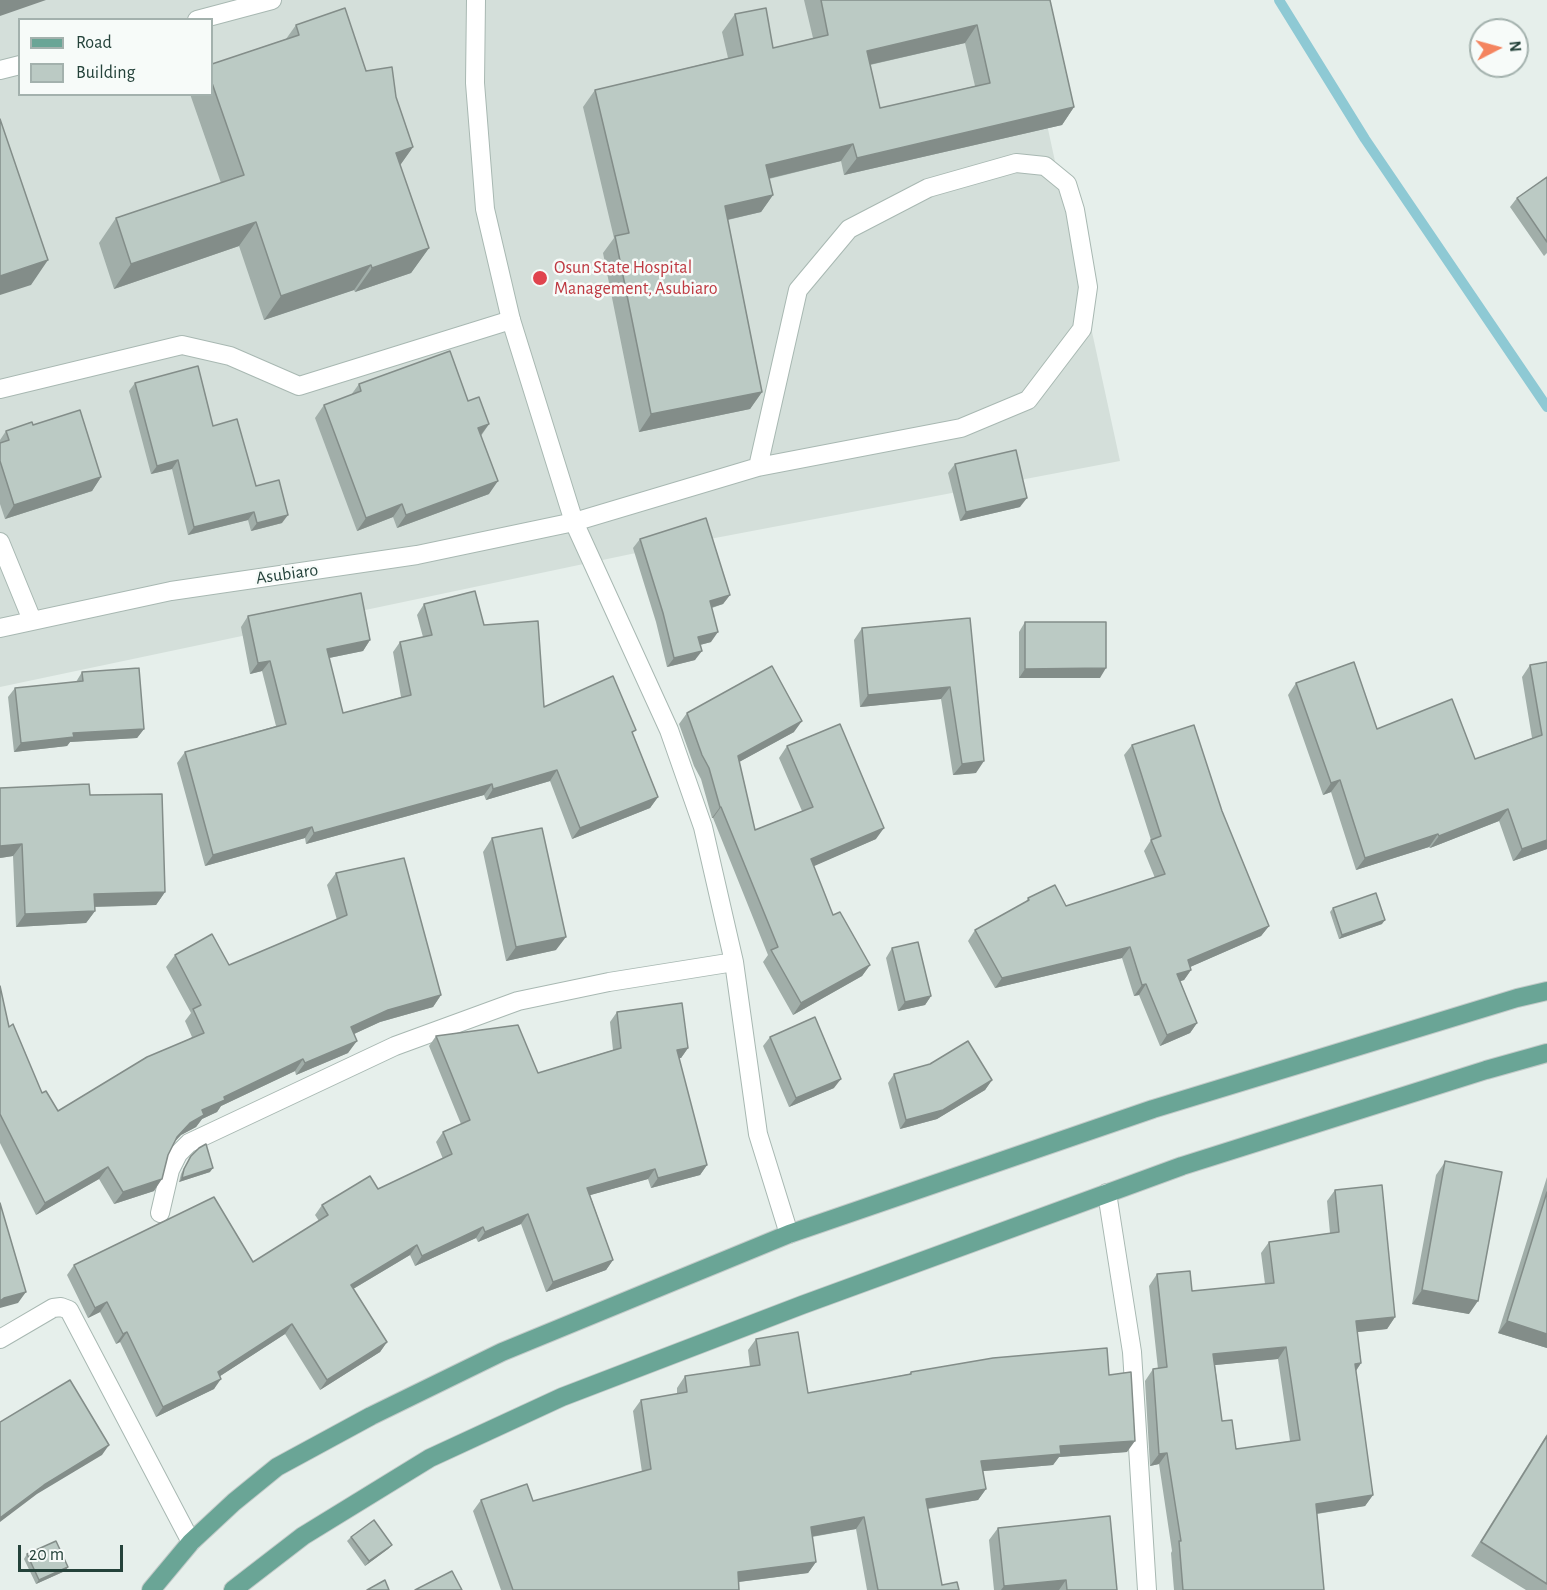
<!DOCTYPE html>
<style>
body{margin:0}
#map{position:relative;width:1547px;height:1590px;overflow:hidden;background:#e6efeb;font-family:"Alegreya Sans",sans-serif}
canvas{display:block}
.legend{position:absolute;left:18px;top:18px;width:195px;height:78px;box-sizing:border-box;background:#f7fbf9;border:2px solid #a3b1ad;margin:0;padding:8px 10px;list-style:none;font-size:18px;color:#24423a}
.legend li{display:flex;align-items:center;gap:12px;height:30px}
.legend b{width:30px;border:2px solid #a3b1ad}
.north{position:absolute;left:1469px;top:18px;width:60px;height:60px;box-sizing:border-box;background:#f7fbf9;border:2px solid #a3b1ad;border-radius:50%;rotate:84deg;font-size:16px;font-weight:700;line-height:24px;text-align:center;color:#24423a}
.north::after{content:'';display:block;margin:auto;width:21px;height:27px;background:#f4845f;clip-path:polygon(50% 0,100% 100%,50% 72%,0 100%)}
.scale{position:absolute;left:18px;top:1545px;width:105px;height:27px;box-sizing:border-box;border:3px solid #24423a;border-top:0;padding-left:8px;font-size:18px;line-height:21px;white-space:nowrap;color:#24423a;-webkit-text-stroke:4px #f7fbf9;paint-order:stroke}
</style>
<div id="map">
<canvas width="1547" height="1590"></canvas>
<ul class="legend">
<li><b style="height:8px;background:#6aa596"></b>Road</li>
<li><b style="height:16px;background:#bbcac4"></b>Building</li>
</ul>
<div class="north">N</div>
<div class="scale">20 m</div>
</div>
<script>
const ctx = document.querySelector('canvas').getContext('2d');
ctx.lineJoin = 'round';
function paint(path, color) { ctx.fillStyle = color; ctx.fill(path, 'evenodd'); }
const toPath = rows => new Path2D(rows.map(r => 'M' + r).join(''));
function stroke(path, color, width, dash) { ctx.strokeStyle = color; ctx.lineWidth = width; ctx.lineCap = dash ? 'butt' : 'round'; ctx.setLineDash(dash || []); ctx.stroke(path); }
function write(font, color, halo, rows, align = 'center') {
  ctx.font = font + ' "Alegreya Sans",sans-serif'; ctx.lineWidth = 5; ctx.setLineDash([]); ctx.textBaseline = 'middle'; ctx.strokeStyle = halo; ctx.fillStyle = color; for (const [text, x, y, turn = 0] of rows) {
    ctx.save(); ctx.translate(x, y); ctx.rotate((+turn || 0) * Math.PI / 180); ctx.textAlign = isNaN(turn) ? turn : align; if (halo) ctx.strokeText(text, 0, 0); ctx.fillText(text, 0, 0); ctx.restore();
  }
}
const built = toPath([
 [0,0,1020,0,1120,461,631,554,0,687],
 [20,20,212,20,212,94,20,94]
]);
const stream = toPath([
 [1279,0,1365,139,1547,407]
]);
const service = toPath([
 [197,20,272,0],
 [0,70,20,65],
 [0,389,182,345,230,356,299,386,511,320],
 [0,542,32,620],
 [0,628,171,591,417,555,574,522,758,467,961,428,1028,400,1082,329,1088,287,1075,210,1067,184,1045,166,1016,163,928,188,849,229,798,290,758,467]
]);
const minor = toPath([
 [476,0,475,83,485,209,511,320,574,522,669,730,703,827,734,962,758,1134,789,1234],
 [1107,1193,1132,1352,1147,1590],
 [160,1213,170,1170,178,1154,189,1143,395,1046,518,1001,609,982,734,962],
 [0,1339,53,1308,61,1307,69,1310,191,1542]
]);
const primary = toPath([
 [151,1590,191,1542,234,1502,277,1467,371,1416,502,1352,789,1234,1153,1109,1517,998,1547,991],
 [233,1590,303,1536,430,1458,562,1397,802,1305,1182,1166,1486,1070,1547,1053]
]);
const wall = toPath([
 [804,0,1050,0,1074,107,1062,125,844,175,841,161,769,179,773,195,761,212,728,220,762,392,750,409,639,432,603,253,614,238,583,107,595,90,728,58,722,32,735,14,773,48,813,38],
 [965,43,975,86,880,108,870,65],
 [296,25,366,71,396,97,413,147,400,165,429,248,411,273,355,292,354,290,264,320,239,246,114,289,99,243,116,218,221,183,190,94,212,94,212,64,286,39],
 [1547,177,1547,253,1544,256,1510,207,1517,198],
 [135,383,213,426,282,523,251,531,248,520,188,535,172,469,151,474,129,391],
 [359,384,468,401,489,424,481,436,489,494,397,528,393,517,357,531,315,418,324,405,351,395],
 [33,425,101,477,92,491,5,519,0,504,0,440,6,431],
 [955,464,1020,507,960,521,948,473],
 [640,539,730,595,723,604,712,608,711,642,700,645,695,660,667,667,656,622,633,548],
 [424,604,484,625,544,707,633,734,658,797,650,808,572,839,550,781,486,800,484,795,306,844,305,838,205,866,177,763,185,752,276,726,262,671,250,674,241,627,248,616,370,640,363,651,329,658,343,713,401,697,393,652,400,642,423,637,417,615],
 [970,618,976,773,953,775,941,699,860,707,854,640,862,628],
 [1025,622,1100,678,1019,678,1019,632],
 [1547,662,1547,849,1513,861,1499,821,1430,848,1429,847,1356,870,1331,792,1323,795,1288,695,1296,683,1377,729,1475,759,1532,738,1522,677,1530,665],
 [82,672,144,729,137,738,70,742,67,746,14,752,8,697,15,688,76,682],
 [687,713,794,732,739,762,755,830,802,811,779,758,787,746,876,839,813,866,833,915,870,965,862,976,793,1015,763,962,768,955,713,818,712,818,701,779,694,766,679,724],
 [1132,745,1222,811,1269,926,1261,936,1190,967,1191,970,1184,980,1180,981,1197,1023,1190,1033,1160,1046,1139,995,1134,996,1122,958,995,988,968,941,975,930,1026,902,1028,898,1066,906,1155,878,1144,851,1151,840,1124,755],
 [90,795,165,892,156,905,95,907,95,911,86,923,16,927,13,856,0,858],
 [492,838,556,950,506,961,483,852],
 [336,873,441,995,433,1007,380,1022,354,1034,348,1053,296,1075,295,1071,221,1106,217,1112,202,1119,196,1127,181,1135,173,1143,168,1155,154,1191,114,1204,99,1179,36,1215,0,1143,0,986,9,1027,42,1093,58,1111,192,1037,185,1021,191,1013,166,967,175,955,229,965,337,920,327,885],
 [1333,908,1382,924,1339,939,1330,912],
 [892,948,931,996,925,1005,898,1011,886,958],
 [617,1012,688,1048,681,1058,679,1058,707,1165,700,1175,651,1188,648,1179,590,1195,613,1260,606,1270,546,1292,521,1224,478,1242,476,1238,415,1266,410,1255,353,1289,387,1342,380,1352,320,1390,285,1334,220,1376,214,1389,156,1417,120,1342,116,1344,100,1312,88,1318,67,1275,74,1265,253,1262,319,1221,315,1215,322,1205,378,1189,443,1159,436,1142,443,1132,461,1124,429,1046,436,1036,538,1073,613,1050,610,1022],
 [770,1037,834,1088,789,1107,763,1046],
 [894,1074,992,1080,985,1090,937,1119,900,1129,888,1083],
 [190,1156,210,1172,179,1182,181,1174],
 [1445,1162,1469,1314,1412,1304,1436,1175],
 [1547,1177,1547,1348,1498,1333],
 [1335,1190,1395,1317,1387,1329,1357,1332,1361,1363,1356,1371,1373,1495,1365,1506,1317,1514,1324,1590,1174,1590,1171,1553,1172,1551,1159,1464,1150,1466,1145,1381,1153,1369,1158,1369,1149,1286,1157,1274,1192,1291,1265,1284,1261,1253,1269,1242,1330,1233,1327,1201],
 [1278,1359,1290,1441,1236,1449,1222,1421,1215,1365],
 [756,1339,808,1393,909,1374,911,1372,1109,1375,1127,1452,1059,1457,1053,1465,983,1471,986,1489,978,1500,928,1509,942,1585,959,1590,867,1590,856,1529,812,1537,816,1562,808,1573,739,1582,739,1590,501,1590,473,1511,481,1500,533,1501,642,1472,633,1411,641,1400,677,1394,677,1388,685,1376,750,1367,748,1350],
 [1547,1434,1547,1590,1526,1590,1471,1556],
 [998,1528,1117,1590,994,1590,989,1540],
 [351,1537,392,1545,388,1549,365,1566,347,1541],
 [27,1554,65,1571,36,1584,24,1559]
]);
const shadedWall = toPath([
 [0,0,46,0,0,16],
 [977,25,965,43,855,68,867,51],
 [1074,107,1062,125,844,175,857,158],
 [853,144,841,161,754,182,766,165],
 [413,147,396,171,396,153],
 [773,195,761,212,713,223,725,206],
 [256,222,239,246,114,289,131,264],
 [429,248,411,273,355,292,372,268],
 [48,260,31,285,0,295,0,276],
 [371,265,354,290,264,320,281,296],
 [762,392,750,409,639,432,651,414],
 [489,424,480,436,478,428],
 [178,460,172,469,151,474,157,466],
 [101,477,92,491,5,519,14,505],
 [498,481,489,494,397,528,406,515],
 [1027,498,1020,507,960,521,966,512],
 [402,504,393,517,357,531,366,518],
 [254,512,248,520,188,535,194,527],
 [288,515,282,523,251,531,257,523],
 [730,595,723,604,703,610,710,601],
 [718,632,711,642,692,647,698,637],
 [370,640,363,651,319,660,327,649],
 [702,651,695,660,667,667,674,658],
 [270,661,262,671,250,674,258,663],
 [1106,668,1100,678,1019,678,1025,669],
 [950,687,941,699,860,707,868,695],
 [802,721,794,732,730,767,738,756],
 [144,729,137,738,70,742,67,746,14,752,21,743,73,733],
 [984,761,976,773,953,775,962,764],
 [557,770,550,781,486,800,493,789],
 [1340,780,1331,792,1323,795,1331,783],
 [492,784,484,795,306,844,314,833],
 [658,797,650,808,572,839,580,828],
 [720,807,721,807,713,818,712,818],
 [1508,809,1499,821,1430,848,1439,836],
 [312,827,305,838,205,866,213,855],
 [884,828,876,839,803,871,811,859],
 [1438,834,1429,847,1356,870,1365,858],
 [1547,840,1547,849,1513,861,1522,849],
 [22,844,13,856,0,858,0,846],
 [165,892,156,905,85,907,94,894],
 [95,911,86,923,16,927,25,914],
 [1385,920,1382,924,1339,939,1342,935],
 [1269,926,1261,936,1181,971,1188,960],
 [566,937,556,950,506,961,516,947],
 [1130,947,1122,958,995,988,1002,978],
 [870,965,862,976,793,1015,801,1003],
 [1191,970,1184,980,1169,985,1177,974],
 [1146,984,1139,995,1134,996,1142,985],
 [441,995,433,1007,380,1022,343,1039,351,1027,388,1010],
 [931,996,925,1005,898,1011,905,1002],
 [1197,1023,1190,1033,1160,1046,1167,1035],
 [357,1041,348,1053,296,1075,305,1063],
 [688,1048,681,1058,670,1060,677,1050],
 [303,1059,295,1071,221,1106,217,1112,202,1119,196,1127,181,1135,168,1149,177,1137,202,1110,224,1097],
 [841,1079,834,1088,789,1107,796,1098],
 [992,1080,985,1090,937,1119,900,1129,906,1120],
 [707,1165,700,1175,651,1188,658,1178],
 [108,1167,99,1179,36,1215,45,1203],
 [213,1168,210,1172,179,1182,182,1178],
 [655,1169,648,1179,580,1198,587,1188],
 [162,1179,154,1191,114,1204,123,1192],
 [528,1214,521,1224,478,1242,485,1232],
 [483,1227,476,1238,415,1266,422,1256],
 [417,1245,410,1255,343,1295,351,1285],
 [613,1260,606,1270,546,1292,553,1282],
 [1422,1290,1478,1301,1469,1314,1412,1304],
 [26,1292,18,1303,0,1308,0,1301,4,1298],
 [107,1302,100,1312,88,1318,95,1308],
 [1395,1317,1387,1329,1348,1333,1356,1321],
 [1507,1321,1547,1334,1547,1348,1498,1333],
 [292,1324,285,1334,211,1382,218,1372],
 [127,1332,120,1342,116,1344,123,1334],
 [387,1342,380,1352,320,1390,327,1380],
 [1286,1347,1278,1359,1205,1366,1213,1354],
 [1361,1363,1353,1375,1355,1364],
 [221,1379,214,1389,156,1417,163,1407],
 [1135,1441,1127,1452,1059,1457,1053,1465,973,1472,981,1461,1060,1446],
 [109,1445,102,1455,37,1494,0,1522,0,1518,44,1485],
 [1167,1453,1159,1464,1150,1466,1159,1454],
 [986,1489,978,1500,918,1510,926,1499],
 [1373,1495,1365,1506,1308,1515,1316,1504],
 [864,1517,856,1529,803,1538,811,1527],
 [392,1545,388,1549,365,1566,369,1561],
 [816,1562,808,1573,730,1583,738,1572],
 [68,1567,65,1571,36,1584,39,1580],
 [1066,1580,1059,1590,1001,1590,1004,1586]
]);
const building = toPath([
 [821,0,1050,0,1074,107,857,158,853,144,766,165,773,195,725,206,762,392,651,414,615,236,629,233,595,90,743,55,735,14,766,8,773,48,828,35,821,0],
 [977,25,990,83,880,108,867,51,977,25],
 [345,8,366,71,392,67,396,97,413,147,396,153,429,248,372,268,371,265,281,296,256,222,131,264,116,218,244,175,212,83,212,64,299,35,296,25,345,8],
 [0,119,48,260,0,276,0,119],
 [1547,177,1547,242,1517,198,1547,177],
 [450,351,468,401,479,397,489,424,478,428,498,481,406,515,402,504,366,518,324,405,361,391,359,384,450,351],
 [198,366,213,426,237,419,256,486,279,480,288,515,257,523,254,512,194,527,178,460,157,466,135,383,198,366],
 [80,410,101,477,14,505,0,461,0,443,9,440,6,431,32,422,33,425,80,410],
 [1016,450,1027,498,966,512,955,464,1016,450],
 [706,518,730,595,710,601,718,632,698,637,702,651,674,658,663,613,640,539,706,518],
 [475,591,484,625,538,621,544,707,613,676,636,730,632,732,658,797,580,828,557,770,493,789,492,784,314,833,312,827,213,855,185,752,286,724,270,661,258,663,248,616,361,593,370,640,327,649,343,713,411,695,400,642,432,635,424,604,475,591],
 [970,618,984,761,962,764,950,687,868,695,862,628,970,618],
 [1025,622,1106,622,1106,668,1025,669,1025,622],
 [1354,662,1377,729,1452,699,1475,759,1542,735,1530,665,1547,662,1547,840,1522,849,1508,809,1439,836,1438,834,1365,858,1340,780,1331,783,1296,683,1354,662],
 [772,666,802,721,738,756,755,830,813,807,787,746,840,724,884,828,811,859,833,915,840,912,870,965,801,1003,771,950,778,947,721,807,720,807,709,768,702,755,687,713,772,666],
 [139,668,144,729,73,733,74,737,21,743,15,688,83,681,82,672,139,668],
 [1194,725,1222,811,1269,926,1188,960,1191,970,1177,974,1197,1023,1167,1035,1146,984,1142,985,1130,947,1002,978,975,930,1029,900,1028,898,1055,885,1066,906,1165,874,1151,840,1161,836,1132,745,1194,725],
 [89,784,90,795,162,794,165,892,94,894,95,911,25,914,22,844,0,846,0,788,89,784],
 [542,828,566,937,516,947,492,838,542,828],
 [404,858,441,995,388,1010,351,1027,357,1041,305,1063,303,1059,224,1097,225,1100,202,1110,204,1115,190,1123,177,1137,168,1155,162,1179,123,1192,108,1167,45,1203,0,1114,0,986,9,1027,13,1024,42,1093,46,1091,58,1111,147,1057,204,1033,193,1009,201,1005,175,955,212,934,229,965,347,915,336,873,404,858],
 [1376,893,1385,920,1342,935,1333,908,1376,893],
 [918,942,931,996,905,1002,892,948,918,942],
 [682,1003,688,1048,677,1050,707,1165,658,1178,655,1169,587,1188,613,1260,553,1282,528,1214,485,1232,483,1227,422,1256,417,1245,351,1285,387,1342,327,1380,292,1324,218,1372,221,1379,163,1407,127,1332,123,1334,107,1302,95,1308,74,1265,214,1197,253,1262,328,1215,322,1205,370,1176,378,1189,452,1154,443,1132,470,1120,436,1036,518,1025,538,1073,621,1048,617,1012,682,1003],
 [815,1017,841,1079,796,1098,770,1037,815,1017],
 [968,1041,992,1080,943,1110,906,1120,894,1074,930,1064,968,1041],
 [206,1144,213,1168,182,1178,184,1169,191,1156,199,1148,206,1144],
 [1445,1161,1502,1172,1478,1301,1422,1290,1445,1161],
 [1382,1185,1395,1317,1356,1321,1361,1363,1355,1364,1373,1495,1316,1504,1324,1590,1183,1590,1179,1541,1181,1541,1167,1453,1159,1454,1153,1369,1167,1367,1157,1274,1190,1271,1192,1291,1274,1283,1269,1242,1339,1232,1335,1190,1382,1185],
 [1286,1347,1300,1440,1236,1449,1232,1420,1222,1421,1213,1354,1286,1347],
 [1547,1192,1547,1334,1507,1321,1547,1192],
 [0,1203,26,1292,4,1298,0,1301,0,1203],
 [798,1332,808,1393,911,1374,911,1372,993,1358,1107,1348,1109,1375,1131,1372,1135,1441,1060,1446,1061,1454,981,1461,986,1489,926,1499,942,1585,957,1582,959,1590,878,1590,864,1517,811,1527,816,1562,738,1572,739,1590,513,1590,481,1500,527,1484,533,1501,651,1469,641,1400,687,1392,685,1376,760,1365,756,1339,798,1332],
 [70,1380,109,1445,44,1485,0,1518,0,1422,70,1380],
 [1547,1436,1547,1584,1481,1542,1547,1436],
 [1110,1516,1117,1590,1067,1590,1066,1580,1004,1586,998,1528,1110,1516],
 [374,1520,392,1545,369,1561,351,1537,374,1520],
 [56,1541,68,1567,39,1580,27,1554,56,1541],
 [452,1571,462,1590,415,1590,452,1571],
 [385,1580,389,1590,367,1590,385,1580]
]);
const markers = [
 [540,278,8,"#e0444e"]
];
const healthNames = [
 ["Osun State Hospital",554,268],
 ["Management, Asubiaro",554,289]
];
const streetNames = [
 ["Asubiaro",287,574,-8]
];
paint(built, '#d4dfda');
stroke(stream, '#8ec9d4', 10);
stroke(service, '#a8b8b2', 20);
stroke(minor, '#a8b8b2', 20);
stroke(primary, '#c2cac8', 20);
stroke(service, '#fff', 18);
stroke(minor, '#fff', 18);
stroke(primary, '#6aa596', 18);
paint(wall, '#a1aea9');
paint(shadedWall, '#838d89');
paint(building, '#bbcac4');
stroke(building, '#838d89', 1.5);
for (const [x, y, r, color] of markers) { const dot = new Path2D(); dot.arc(x, y, r, 0, 2 * Math.PI); ctx.fillStyle = color; ctx.fill(dot); stroke(dot, '#f7fbf9', 2); }
write('18px', '#be3a42', '#f7fbf9', healthNames, 'left');
write('18px', '#24423a', '#f7fbf9', streetNames);
</script>
